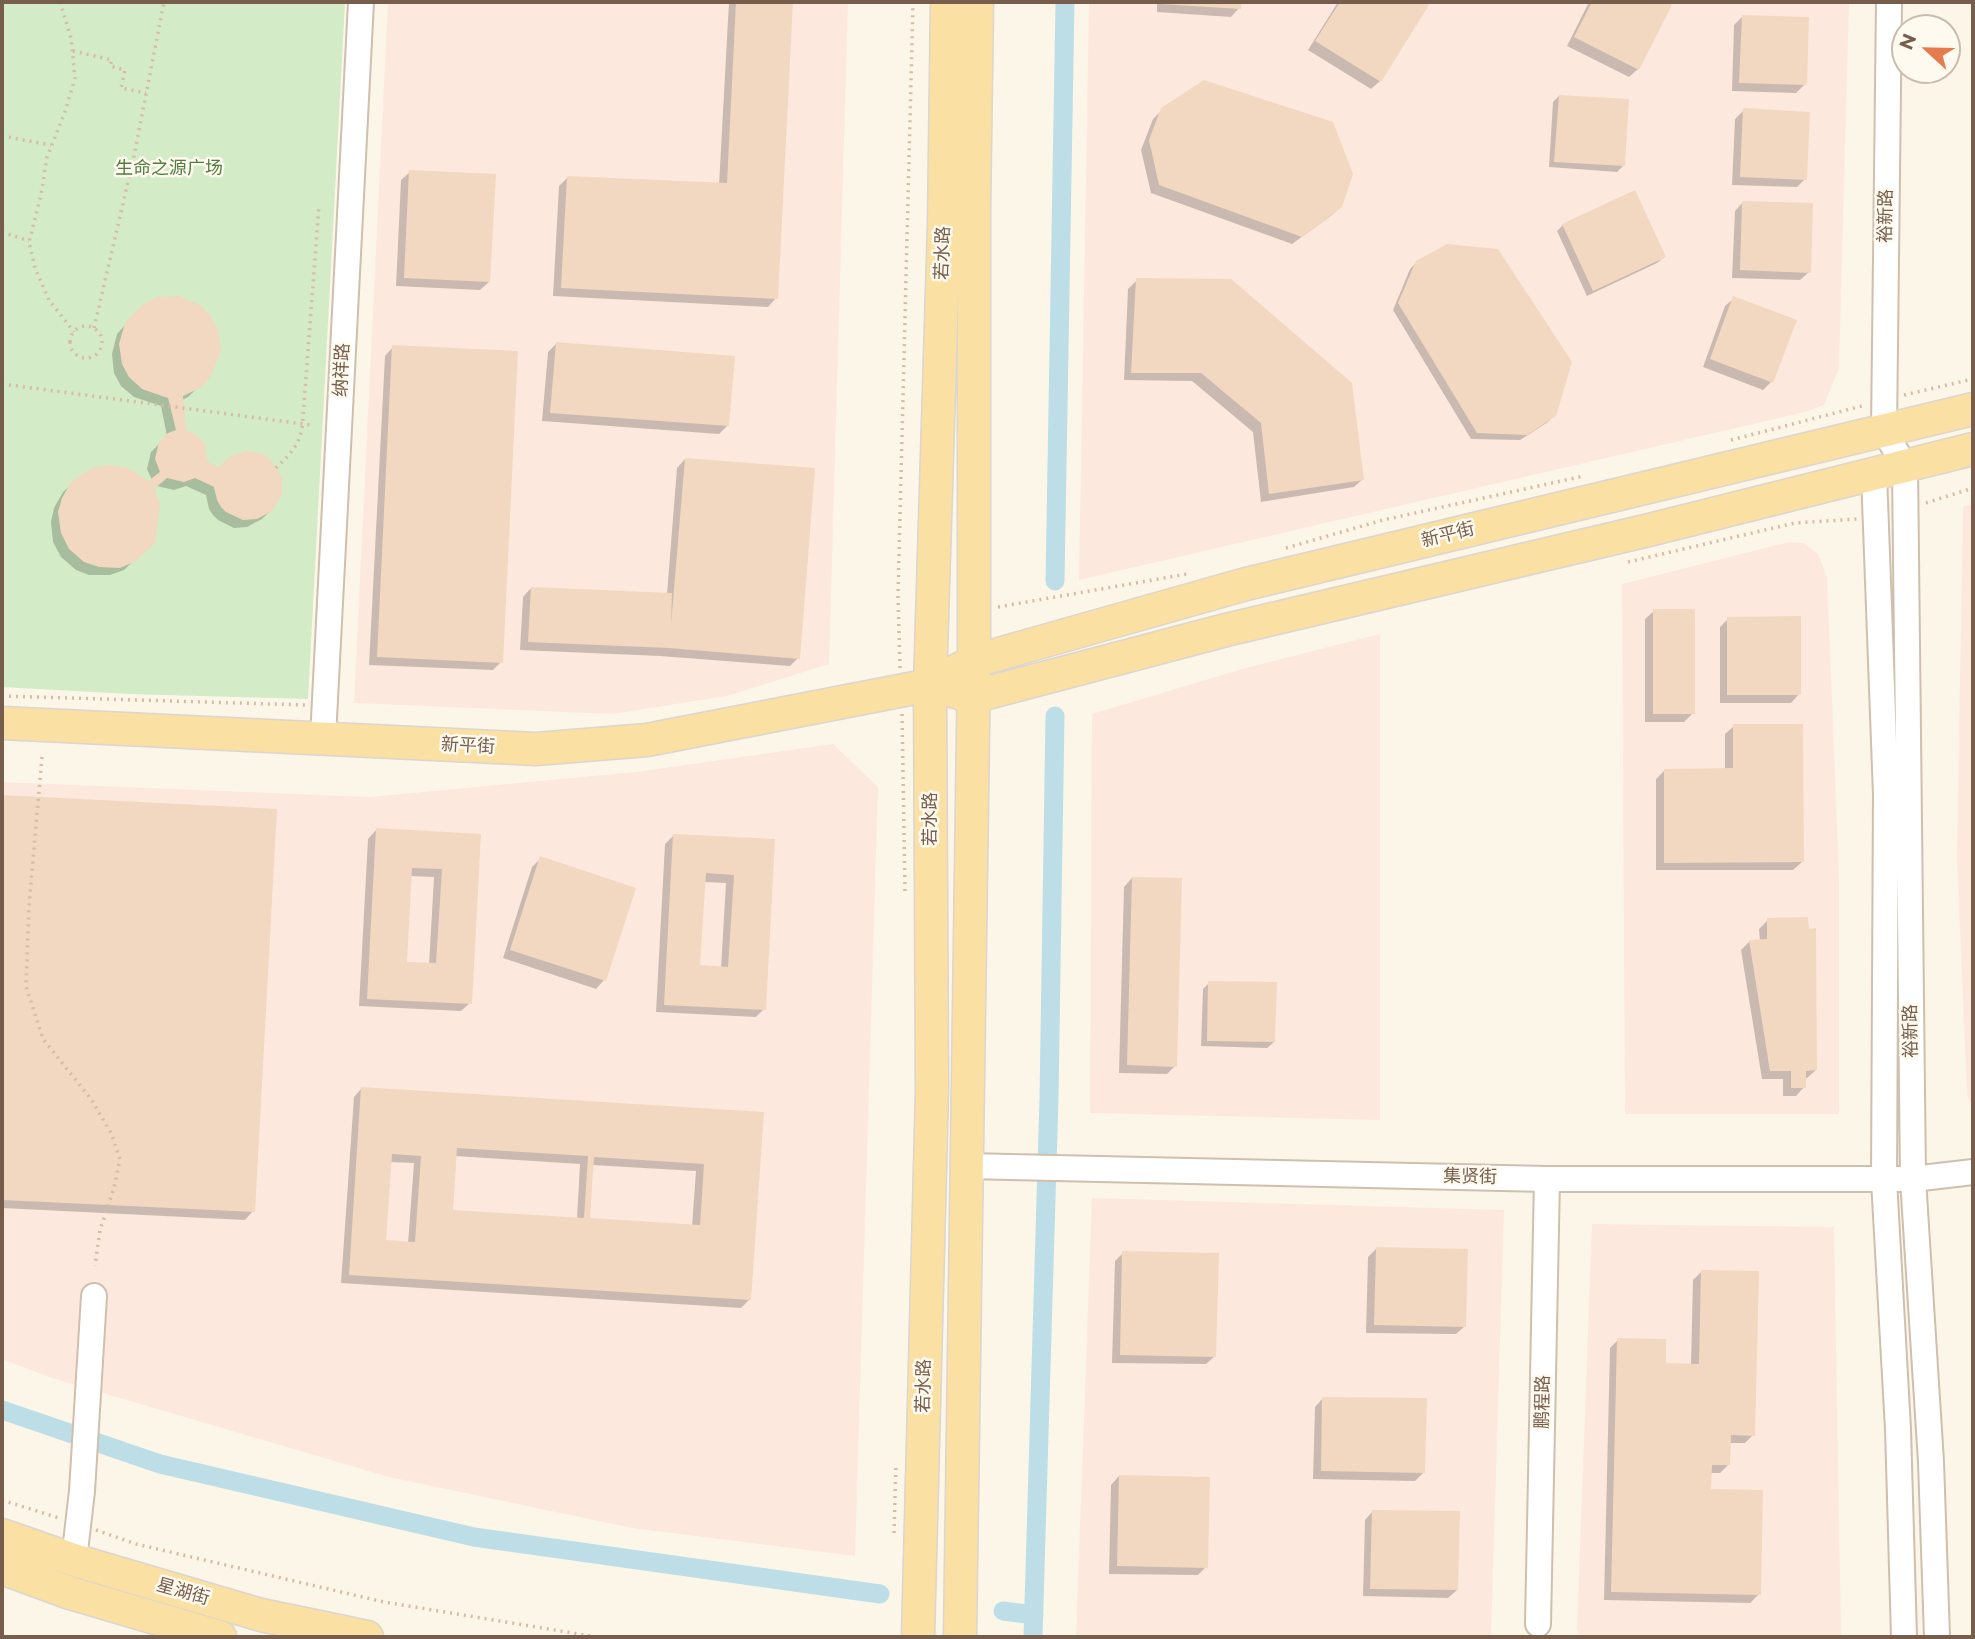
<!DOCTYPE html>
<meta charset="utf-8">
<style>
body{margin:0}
#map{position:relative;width:1975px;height:1639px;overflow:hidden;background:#fcf6e9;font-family:Montserrat,sans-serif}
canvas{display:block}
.frame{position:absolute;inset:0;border:4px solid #775e4c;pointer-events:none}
.north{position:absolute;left:1891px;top:14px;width:70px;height:70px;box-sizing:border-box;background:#fffaef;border:2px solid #c9bcae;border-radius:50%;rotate:292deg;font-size:19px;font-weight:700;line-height:28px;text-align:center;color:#775e4c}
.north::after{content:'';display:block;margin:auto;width:24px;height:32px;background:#e57b4f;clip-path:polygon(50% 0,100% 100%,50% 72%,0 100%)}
</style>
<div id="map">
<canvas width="1975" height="1639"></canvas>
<div class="frame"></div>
<div class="north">N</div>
</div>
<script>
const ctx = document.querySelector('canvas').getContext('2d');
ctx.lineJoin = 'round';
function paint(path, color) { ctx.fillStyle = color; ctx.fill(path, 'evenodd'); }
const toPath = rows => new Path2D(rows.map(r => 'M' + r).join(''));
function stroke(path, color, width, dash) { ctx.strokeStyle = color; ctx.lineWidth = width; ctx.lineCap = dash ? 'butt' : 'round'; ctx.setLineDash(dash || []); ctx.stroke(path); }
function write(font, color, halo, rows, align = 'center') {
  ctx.font = font + ' Montserrat,"Noto Sans SC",sans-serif'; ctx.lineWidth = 5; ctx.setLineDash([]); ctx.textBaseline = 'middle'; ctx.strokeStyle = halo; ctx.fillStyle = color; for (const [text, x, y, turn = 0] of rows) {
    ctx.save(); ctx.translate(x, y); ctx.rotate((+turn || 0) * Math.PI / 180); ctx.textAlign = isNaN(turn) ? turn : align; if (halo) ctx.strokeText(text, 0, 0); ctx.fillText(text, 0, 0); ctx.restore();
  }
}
const commercial = toPath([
 [388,2,848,2,829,664,727,696,612,714,354,703],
 [1089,2,1849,2,1839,368,1824,405,1805,412,1079,580],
 [1973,504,1973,1108,1967,1095,1957,857,1963,507],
 [1789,542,1803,543,1818,554,1827,577,1839,877,1839,1114,1625,1114,1622,584],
 [1380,634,1380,1120,1090,1113,1092,714,1242,669],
 [833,744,878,787,855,1556,632,1528,389,1477,52,1378,2,1359,2,782,370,797,636,772],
 [1092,1198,1504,1210,1491,1637,1076,1637],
 [1592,1224,1834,1227,1841,1637,1580,1637,1577,1629]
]);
const green = toPath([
 [2,2,345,2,308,699,130,694,2,687]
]);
const shadow = toPath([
 [729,2,792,2,776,298,768,307,553,296,559,186,568,177,719,185],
 [1157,2,1240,2,1239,8,1231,17,1157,12],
 [1338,2,1420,2,1426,6,1380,81,1371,89,1308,50],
 [1589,2,1662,2,1669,6,1638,69,1629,77,1567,46],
 [1743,16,1805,84,1796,93,1732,91,1734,25],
 [1559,96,1623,166,1617,172,1549,167,1553,102],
 [1162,110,1341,206,1332,215,1292,244,1151,193,1141,150,1153,119],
 [1744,110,1805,179,1797,187,1732,185,1735,119],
 [410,172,489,282,480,290,396,286,401,180],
 [1743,202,1809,272,1800,280,1732,278,1735,211],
 [1563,225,1664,257,1657,263,1587,296,1557,231],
 [1417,262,1554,415,1548,422,1520,440,1471,439,1393,310,1410,269],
 [1137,280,1363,479,1354,487,1261,502,1253,432,1192,381,1124,380,1128,289],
 [1734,298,1771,382,1763,390,1703,367,1725,306],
 [135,314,207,379,188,397,182,400,184,431,205,463,271,510,262,519,247,527,234,528,218,520,213,515,209,509,206,495,186,486,174,490,157,486,152,490,153,542,124,570,110,575,89,575,76,570,61,557,53,542,51,522,54,508,63,492,73,483,148,483,152,480,147,469,151,452,167,436,161,406,134,397,121,386,114,373,112,354,117,334],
 [556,344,728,425,719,434,542,421,548,352],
 [393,347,501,662,493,670,369,665,385,356],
 [685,459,798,658,790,666,660,656,520,650,523,597,531,588,667,594,677,468],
 [1654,611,1693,713,1684,722,1645,722,1645,619],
 [1728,619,1799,694,1791,703,1720,703,1720,627],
 [1734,726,1802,862,1793,870,1656,870,1656,779,1665,770,1725,770,1725,734],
 [2,797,275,811,253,1211,245,1220,2,1208],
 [376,830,479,835,470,1003,461,1011,359,1006,368,839],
 [410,876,434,877,429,965,405,963],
 [673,836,773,841,764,1009,756,1017,656,1012,665,844],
 [704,882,726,883,721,968,698,967],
 [541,858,604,980,596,989,503,958,532,867],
 [1132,878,1175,1066,1167,1074,1119,1073,1124,887],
 [1768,920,1816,1070,1807,1078,1804,1078,1804,1087,1796,1096,1783,1096,1783,1079,1762,1079,1741,950,1749,942,1760,941,1759,929],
 [1209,983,1274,1042,1267,1048,1201,1046,1203,989],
 [362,1088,762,1114,749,1300,741,1308,341,1283,354,1097],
 [455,1156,580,1164,577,1219,451,1211],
 [390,1162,414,1163,408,1244,385,1242],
 [592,1165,696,1171,692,1226,588,1220],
 [1376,1249,1465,1326,1456,1334,1366,1333,1368,1257],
 [1123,1253,1215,1356,1206,1364,1112,1363,1115,1261],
 [1701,1272,1753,1435,1745,1443,1729,1443,1729,1464,1720,1473,1710,1473,1710,1491,1759,1594,1750,1603,1604,1600,1610,1348,1618,1340,1664,1365,1691,1365,1693,1280],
 [1323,1398,1424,1472,1415,1481,1313,1479,1315,1407],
 [1119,1476,1206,1567,1198,1575,1109,1574,1111,1485],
 [1373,1511,1457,1590,1448,1598,1363,1596,1365,1520]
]);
const canal = toPath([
 [1055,581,1065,2],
 [2,1410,160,1464,474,1537,880,1594],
 [1003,1611,1034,1615],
 [1033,1637,1049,1098,1055,716]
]);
const building = toPath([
 [736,2,793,2,778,299,561,288,567,176,727,183],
 [1161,2,1241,2,1241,9,1161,4],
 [1340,2,1423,2,1429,5,1381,82,1315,41],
 [1592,2,1666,2,1672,5,1639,70,1574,37],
 [1742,15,1809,17,1807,85,1739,83],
 [1204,80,1333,122,1353,174,1342,207,1302,237,1159,185,1149,140,1161,108],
 [1559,95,1629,99,1625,166,1554,162],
 [1743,108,1810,112,1807,180,1740,177],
 [409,170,496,174,490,282,404,278],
 [1635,190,1666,257,1593,291,1562,224],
 [1742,201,1813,203,1811,273,1740,270],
 [1447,244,1498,249,1572,362,1556,416,1527,435,1477,433,1398,303,1416,261],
 [1136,278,1231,279,1352,383,1364,480,1269,494,1261,423,1201,373,1131,373],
 [179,296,200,305,211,316,218,330,221,350,209,380,198,389,183,396,186,430,196,435,205,444,207,462,219,467,228,458,238,453,247,451,261,453,271,460,282,478,282,493,272,511,257,519,243,520,226,512,221,507,217,500,214,487,195,478,184,482,167,478,154,489,160,504,155,543,134,562,120,568,99,567,84,562,69,549,61,533,58,512,62,498,71,482,92,468,109,465,128,468,148,481,160,472,155,459,159,442,168,433,176,430,168,398,142,389,129,377,122,364,119,344,125,323,143,304,158,297],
 [1733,296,1797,320,1773,383,1710,359],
 [556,342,735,356,729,426,550,413],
 [392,345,518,351,503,663,377,657],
 [685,458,815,468,800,659,669,648,528,642,531,587,672,593,671,625],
 [1653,609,1695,609,1695,714,1653,714],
 [1801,616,1801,695,1727,695,1727,617],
 [1733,724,1803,724,1804,862,1664,863,1664,769,1733,768],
 [2,795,277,809,255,1212,2,1200],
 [376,828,481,834,472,1004,367,999],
 [412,868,442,869,436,963,407,962],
 [673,834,775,839,766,1010,664,1005],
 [706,873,734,875,728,967,700,965],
 [540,856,636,888,606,981,510,950],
 [1132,877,1182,878,1177,1067,1127,1065],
 [1808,917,1809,929,1816,928,1817,1070,1806,1071,1806,1088,1791,1088,1791,1071,1770,1071,1749,940,1767,939,1767,918],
 [1208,981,1277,982,1275,1042,1207,1041],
 [361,1087,764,1112,751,1300,349,1275],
 [457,1148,588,1156,584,1218,453,1210],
 [392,1154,421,1156,415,1242,386,1240],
 [594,1157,704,1164,700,1225,590,1218],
 [1376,1247,1468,1249,1466,1327,1374,1325],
 [1122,1251,1219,1253,1216,1357,1120,1355],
 [1701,1270,1759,1271,1755,1436,1731,1435,1730,1465,1712,1465,1711,1489,1763,1490,1761,1595,1611,1592,1617,1338,1666,1339,1666,1363,1699,1364],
 [1322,1397,1427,1398,1425,1473,1321,1471],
 [1119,1475,1210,1477,1208,1568,1117,1566],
 [1372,1510,1460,1511,1458,1590,1370,1589]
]);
const path = toPath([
 [60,2,71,38,75,78,65,112,47,157,41,195,29,242,35,268,49,300,74,332],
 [73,51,112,60,110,66,125,70,121,88,146,93],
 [2,136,51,145],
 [2,232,29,241],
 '70 342a16 16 0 1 1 32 0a16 16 0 1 1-32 0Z',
 [94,328,134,156,164,2],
 [2,384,311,425],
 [1904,395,1973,379],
 [1731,440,1866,405],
 [276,468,289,455,297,444,302,430,319,205],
 [1926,503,1973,488],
 [1286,548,1383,520,1584,476],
 [1628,562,1795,523,1857,519],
 [998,607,1187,574],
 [900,668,898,595,913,2],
 [2,696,305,705],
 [902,714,905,892],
 [42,757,29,906,26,986,43,1039,91,1099,111,1133,120,1159,114,1188,100,1230,95,1266],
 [2,1500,59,1518],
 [96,1530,136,1544,384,1602,597,1637],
 [894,1533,896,1464]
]);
const minor = toPath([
 [1889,2,1884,430,1905,467,1913,1179,1931,1462,1937,1637],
 [1874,474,1886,795,1884,1180,1898,1429,1904,1637],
 [323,738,361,2],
 [966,1166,1547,1179,1913,1179,1973,1172],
 [74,1560,82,1491,94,1296],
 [1538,1624,1547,1179]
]);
const major = toPath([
 [952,691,972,697,1226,630,1649,530,1973,449],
 [2,723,536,749,647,740,930,685,974,661,1246,584,1973,409],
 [2,1535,74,1560,261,1615,367,1637],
 [2,1568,70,1593,220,1637],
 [918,1637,932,1090,930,685,944,225,947,2],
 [960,1637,974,661,974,209,977,2]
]);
const parkNames = [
 ["生命之源广场",169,169]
];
const streetNames = [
 ["裕新路",1886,216,-89],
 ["若水路",943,253,-88],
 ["纳祥路",342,370,-87],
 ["新平街",1448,535,-14],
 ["新平街",468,746,3],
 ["若水路",931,819,-90],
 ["裕新路",1911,1031,-91],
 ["集贤街",1470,1177,1],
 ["若水路",924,1386,-89],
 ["鹏程路",1543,1402,-89],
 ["星湖街",183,1592,16]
];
paint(commercial, '#fde8dd');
paint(green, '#d3ebc6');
paint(shadow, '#0003');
stroke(canal, '#bddee7', 19);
paint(building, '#f2d8c0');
stroke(minor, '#cfbfae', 28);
stroke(major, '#dcd5d0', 35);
stroke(path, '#d7bba3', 3.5, [2, 5]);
stroke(minor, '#fff', 24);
stroke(major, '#fae0a2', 32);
write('18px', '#517d43', '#fffaef', parkNames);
write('18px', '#775e4c', '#fffaef', streetNames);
</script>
